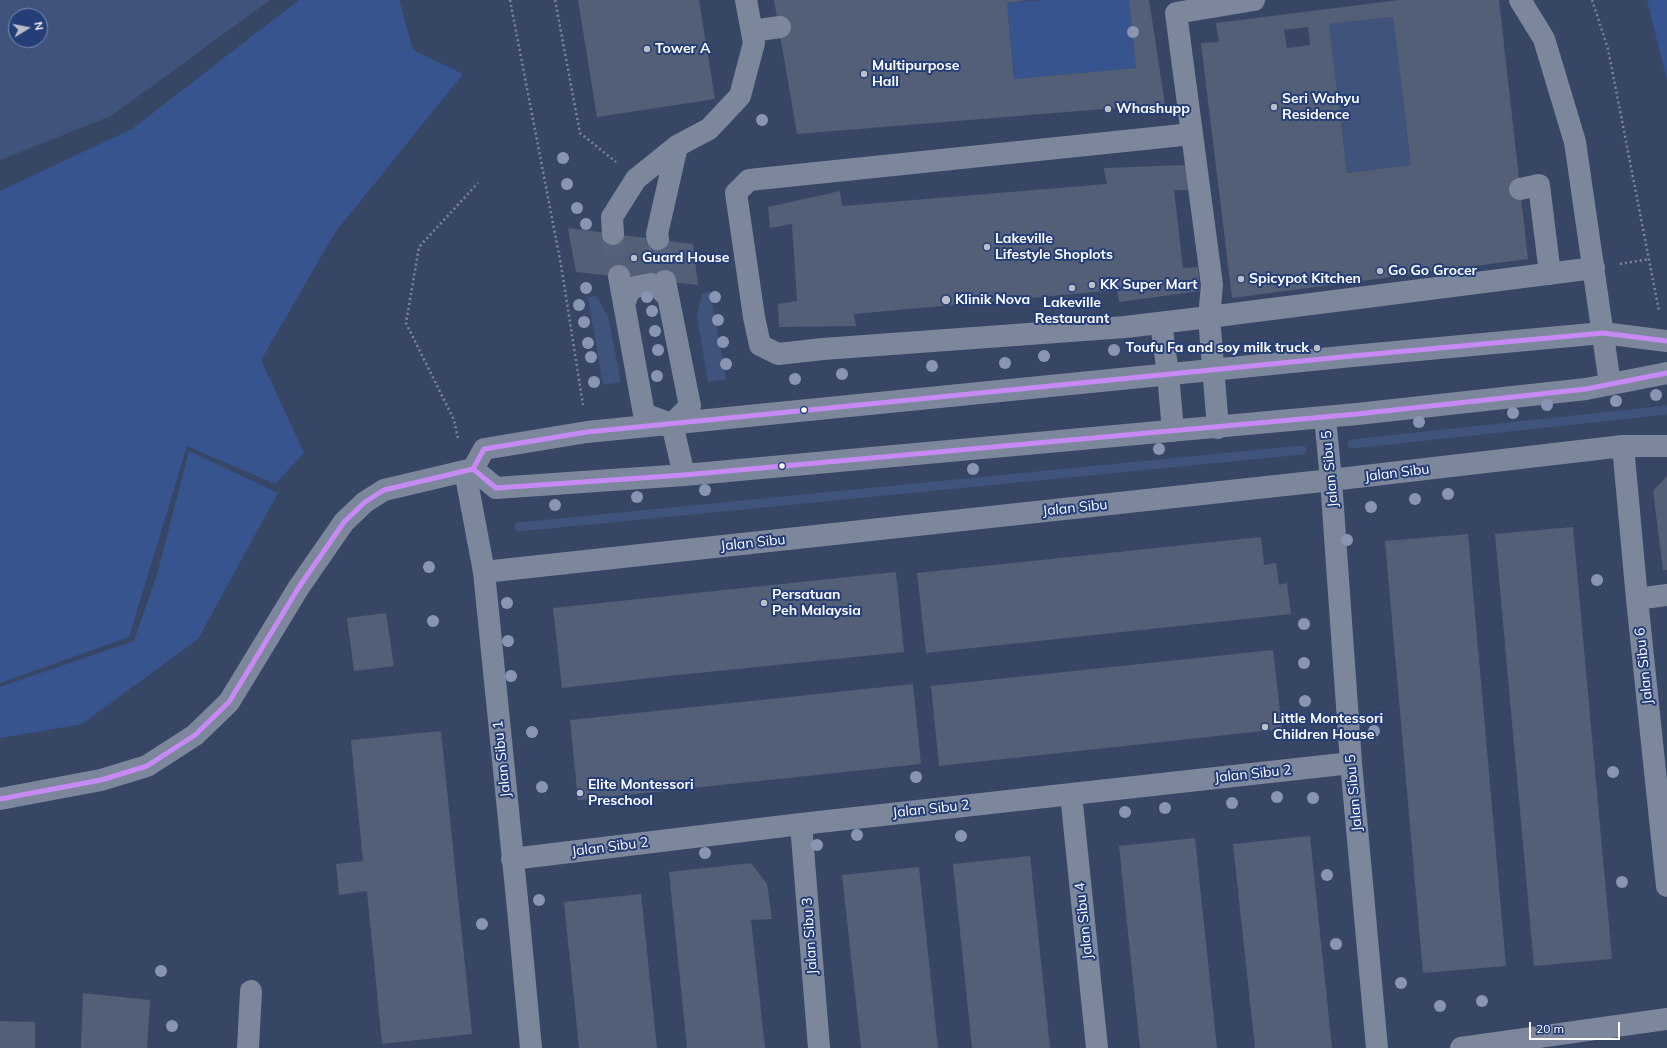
<!DOCTYPE html>
<style>
body{margin:0}
#map{position:relative;width:1667px;height:1048px;overflow:hidden;background:#384665;font-family:Mulish,sans-serif}
canvas{display:block}
.north{position:absolute;left:8px;top:8px;width:40px;height:40px;box-sizing:border-box;background:#253e78;border:1px solid #7c8bae;border-radius:50%;rotate:80deg;font-size:11px;font-weight:700;line-height:16px;text-align:center;color:#fff}
.north::after{content:'';display:block;margin:auto;width:14px;height:18px;background:#b9bec9;clip-path:polygon(50% 0,100% 100%,50% 72%,0 100%)}
.scale{position:absolute;left:1529px;top:1022px;width:91px;height:18px;box-sizing:border-box;border:2px solid #fff;border-top:0;padding-left:5px;font-size:12px;line-height:14px;white-space:nowrap;color:#fff;-webkit-text-stroke:3px #253e78;paint-order:stroke}
</style>
<div id="map">
<canvas width="1667" height="1048"></canvas>
<div class="north">N</div>
<div class="scale">20 m</div>
</div>
<script>
const ctx = document.querySelector('canvas').getContext('2d');
ctx.lineJoin = 'round';
function paint(path, color) { ctx.fillStyle = color; ctx.fill(path, 'evenodd'); }
const toPath = rows => new Path2D(rows.map(r => 'M' + r).join(''));
function stroke(path, color, width, dash) { ctx.strokeStyle = color; ctx.lineWidth = width; ctx.lineCap = dash ? 'butt' : 'round'; ctx.setLineDash(dash || []); ctx.stroke(path); }
function write(font, color, halo, rows, align = 'center') {
  ctx.font = font + ' Mulish,sans-serif'; ctx.lineWidth = 4; ctx.setLineDash([]); ctx.textBaseline = 'middle'; ctx.strokeStyle = halo; ctx.fillStyle = color; for (const [text, x, y, turn = 0] of rows) {
    ctx.save(); ctx.translate(x, y); ctx.rotate((+turn || 0) * Math.PI / 180); ctx.textAlign = isNaN(turn) ? turn : align; if (halo) ctx.strokeText(text, 0, 0); ctx.fillText(text, 0, 0); ctx.restore();
  }
}
const green = toPath([
 [299,0,399,0,413,50,463,74,336,231,261,360,304,453,275,484,187,446,129,637,0,683,0,191,132,129],
 [1042,0,1129,0,1136,68,1014,79,1007,3],
 [1647,0,1667,0,1667,80],
 [189,451,278,493,198,639,82,724,0,738,0,687,134,641,157,575]
]);
const water = toPath([
 [0,0,270,0,111,116,0,160],
 [16,16,40,16,40,40,16,40],
 [1393,17,1411,165,1347,173,1329,24],
 [710,291,726,379,708,382,697,316,702,294],
 [596,296,608,316,621,382,603,385,588,297]
]);
const stream = toPath([
 [1352,444,1667,410],
 [519,527,1302,450]
]);
const building = toPath([
 [578,0,699,0,715,99,597,117],
 [774,0,1030,0,1007,3,1014,79,1136,68,1129,0,1149,0,1165,104,797,134],
 [1399,0,1499,0,1528,259,1232,298,1201,43,1219,42,1216,23],
 [1393,17,1411,165,1347,173,1329,24],
 [1308,27,1310,45,1287,48,1284,30],
 [1185,165,1189,190,1174,190,1183,268,1198,267,1200,291,1119,302,1117,290,854,314,856,326,779,327,778,304,797,301,792,224,770,228,768,207,840,191,842,206,1107,184,1104,168],
 [568,228,693,244,698,285,576,272],
 [1667,476,1667,570,1663,570,1653,491],
 [1573,527,1612,959,1534,966,1495,534],
 [1468,534,1506,966,1423,973,1385,541],
 [1261,537,1264,565,1276,563,1279,585,1287,583,1291,614,926,653,917,573],
 [896,572,904,652,659,677,562,688,553,608],
 [386,613,394,666,354,671,347,618],
 [1273,650,1282,729,939,766,931,686],
 [913,684,921,764,578,800,570,720],
 [441,731,472,1034,382,1044,367,891,339,895,336,864,363,861,351,740],
 [1310,836,1332,1048,1255,1048,1233,844],
 [1195,838,1217,1048,1140,1048,1119,846],
 [1030,856,1050,1048,972,1048,953,864],
 [751,863,767,884,772,919,751,920,765,1048,687,1048,669,872],
 [919,867,938,1048,861,1048,842,875],
 [641,894,657,1048,579,1048,564,902],
 [83,993,150,1000,147,1048,81,1048],
 [0,1021,35,1022,35,1048,0,1048]
]);
const minorTunnel = toPath([
 [613,234,615,258,619,276],
 [658,239,665,281]
]);
const path = toPath([
 [510,0,561,265,583,405],
 [555,0,580,133,616,162],
 [1592,0,1608,49,1659,311],
 [1620,264,1649,259],
 [458,438,454,420,406,323,419,247,478,183]
]);
const minor = toPath([
 [1520,0,1544,39,1575,142,1610,384],
 [752,31,780,27],
 [1192,134,1176,13,1254,0],
 [1520,189,1539,185,1550,274],
 [613,234,612,217,636,179,677,146,709,129,740,96,754,43,746,0],
 [658,239,657,234,677,146],
 [619,276,644,414,669,423],
 [665,281,690,406,672,424],
 [624,305,628,293,635,287,651,284,660,289,668,297],
 [1161,323,1168,374,1173,431],
 [1325,417,1331,480,1351,763,1377,1048],
 [672,424,684,475],
 [1218,428,1209,317,1212,285,1192,134,749,180,736,193,754,317,760,345,778,354,823,349,1125,327,1209,317,1594,268],
 [1623,446,1637,599,1667,886],
 [473,469,496,488,684,475,1357,414,1586,389,1667,373],
 [465,471,484,572,518,909,531,1048],
 [484,572,1331,480,1623,446,1667,446],
 [1637,599,1667,595],
 [1071,794,1097,1048],
 [0,799,101,780,147,766,195,735,229,702,299,587,344,522,365,502,384,490,473,469,484,449,587,432,1352,356,1603,333,1667,341],
 [801,824,819,1048],
 [512,859,801,824,1351,763],
 [248,1048,251,991],
 [1461,1048,1667,1019]
]);
const bus1 = toPath([
 [473,469,496,488,684,475,1357,414,1586,389,1667,373],
 [0,799,101,780,147,766,195,735,229,702,299,587,344,522,365,502,384,490,473,469,484,449,587,432,1352,356,1603,333,1667,341]
]);
const trees = [
 [1133,32],
 [762,120],
 [563,158],
 [567,184],
 [577,208],
 [586,224],
 [586,288],
 [647,297],
 [715,297],
 [579,305],
 [652,311],
 [718,320],
 [584,322],
 [655,331],
 [723,342],
 [588,343],
 [658,350],
 [1114,350],
 [1044,356],
 [591,357],
 [1005,363],
 [726,364],
 [932,366],
 [842,374],
 [657,376],
 [795,379],
 [594,382],
 [1656,395],
 [1616,401],
 [1547,405],
 [1513,413],
 [1419,422],
 [1159,449],
 [973,469],
 [705,490],
 [1448,494],
 [637,497],
 [1415,499],
 [555,505],
 [1371,507],
 [1347,540],
 [429,567],
 [1597,580],
 [507,603],
 [433,621],
 [1304,624],
 [508,641],
 [1304,663],
 [511,676],
 [1305,701],
 [1374,731],
 [532,732],
 [1613,772],
 [916,777],
 [542,787],
 [1277,797],
 [1313,798],
 [1232,803],
 [1165,808],
 [1125,812],
 [857,835],
 [961,836],
 [817,845],
 [705,853],
 [1327,875],
 [1622,882],
 [539,900],
 [482,924],
 [1336,944],
 [161,971],
 [1401,983],
 [1482,1001],
 [1440,1006],
 [172,1026]
];
const markers = [
 [647,49,4,"#b9bec9"],
 [864,74,4,"#b9bec9"],
 [1274,107,4,"#b9bec9"],
 [1108,109,4,"#b9bec9"],
 [987,247,4,"#b9bec9"],
 [634,258,4,"#b9bec9"],
 [1380,271,4,"#b9bec9"],
 [1241,279,4,"#b9bec9"],
 [1092,285,4,"#b9bec9"],
 [1072,288,4,"#b9bec9"],
 [946,300,5,"#b9bec9"],
 [1317,348,4,"#b9bec9"],
 [804,410,3.5,"#fff"],
 [782,466,3.5,"#fff"],
 [764,603,4,"#b9bec9"],
 [1265,727,4,"#b9bec9"],
 [580,793,4,"#b9bec9"]
];
const poiNames = [
 ["Tower A",655,49],
 ["Multipurpose",872,66],
 ["Hall",872,82],
 ["Seri Wahyu",1282,99],
 ["Residence",1282,115],
 ["Whashupp",1116,109],
 ["Lakeville",995,239],
 ["Lifestyle Shoplots",995,255],
 ["Guard House",642,258],
 ["Go Go Grocer",1388,271],
 ["Spicypot Kitchen",1249,279],
 ["KK Super Mart",1100,285],
 ["Klinik Nova",955,300],
 ["Lakeville",1072,303,"center"],
 ["Restaurant",1072,319,"center"],
 ["Toufu Fa and soy milk truck",1309,348,"right"],
 ["Persatuan",772,595],
 ["Peh Malaysia",772,611],
 ["Little Montessori",1273,719],
 ["Children House",1273,735],
 ["Elite Montessori",588,785],
 ["Preschool",588,801]
];
const streetNames = [
 ["Jalan Sibu 5",1330,469,-95],
 ["Jalan Sibu",1397,473,-7],
 ["Jalan Sibu",1075,508,-6],
 ["Jalan Sibu",753,543,-6],
 ["Jalan Sibu 6",1644,666,-96],
 ["Jalan Sibu 1",502,759,-96],
 ["Jalan Sibu 2",1253,774,-6],
 ["Jalan Sibu 5",1354,793,-95],
 ["Jalan Sibu 2",931,809,-6],
 ["Jalan Sibu 2",610,847,-7],
 ["Jalan Sibu 4",1084,921,-96],
 ["Jalan Sibu 3",810,936,-94]
];
paint(green, '#38548f');
paint(water, '#40537c');
stroke(stream, '#40537c', 9);
paint(building, '#535e77');
stroke(minorTunnel, '#56627c', 22, [22, 11]);
stroke(path, '#7c879c', 2.5, [2, 3]);
stroke(minor, '#7c879c', 22);
stroke(bus1, '#c78af5', 5);
ctx.fillStyle = '#8895b3';
for (const [x, y] of trees) { ctx.beginPath(); ctx.arc(x, y, 6, 0, 2 * Math.PI); ctx.fill(); }
for (const [x, y, r, color] of markers) { const dot = new Path2D(); dot.arc(x, y, r, 0, 2 * Math.PI); ctx.fillStyle = color; ctx.fill(dot); stroke(dot, '#253e78', 1.5); }
write('bold 14px', '#fff', '#253e78', poiNames, 'left');
write('14px', '#fff', '#253e78', streetNames);
</script>
